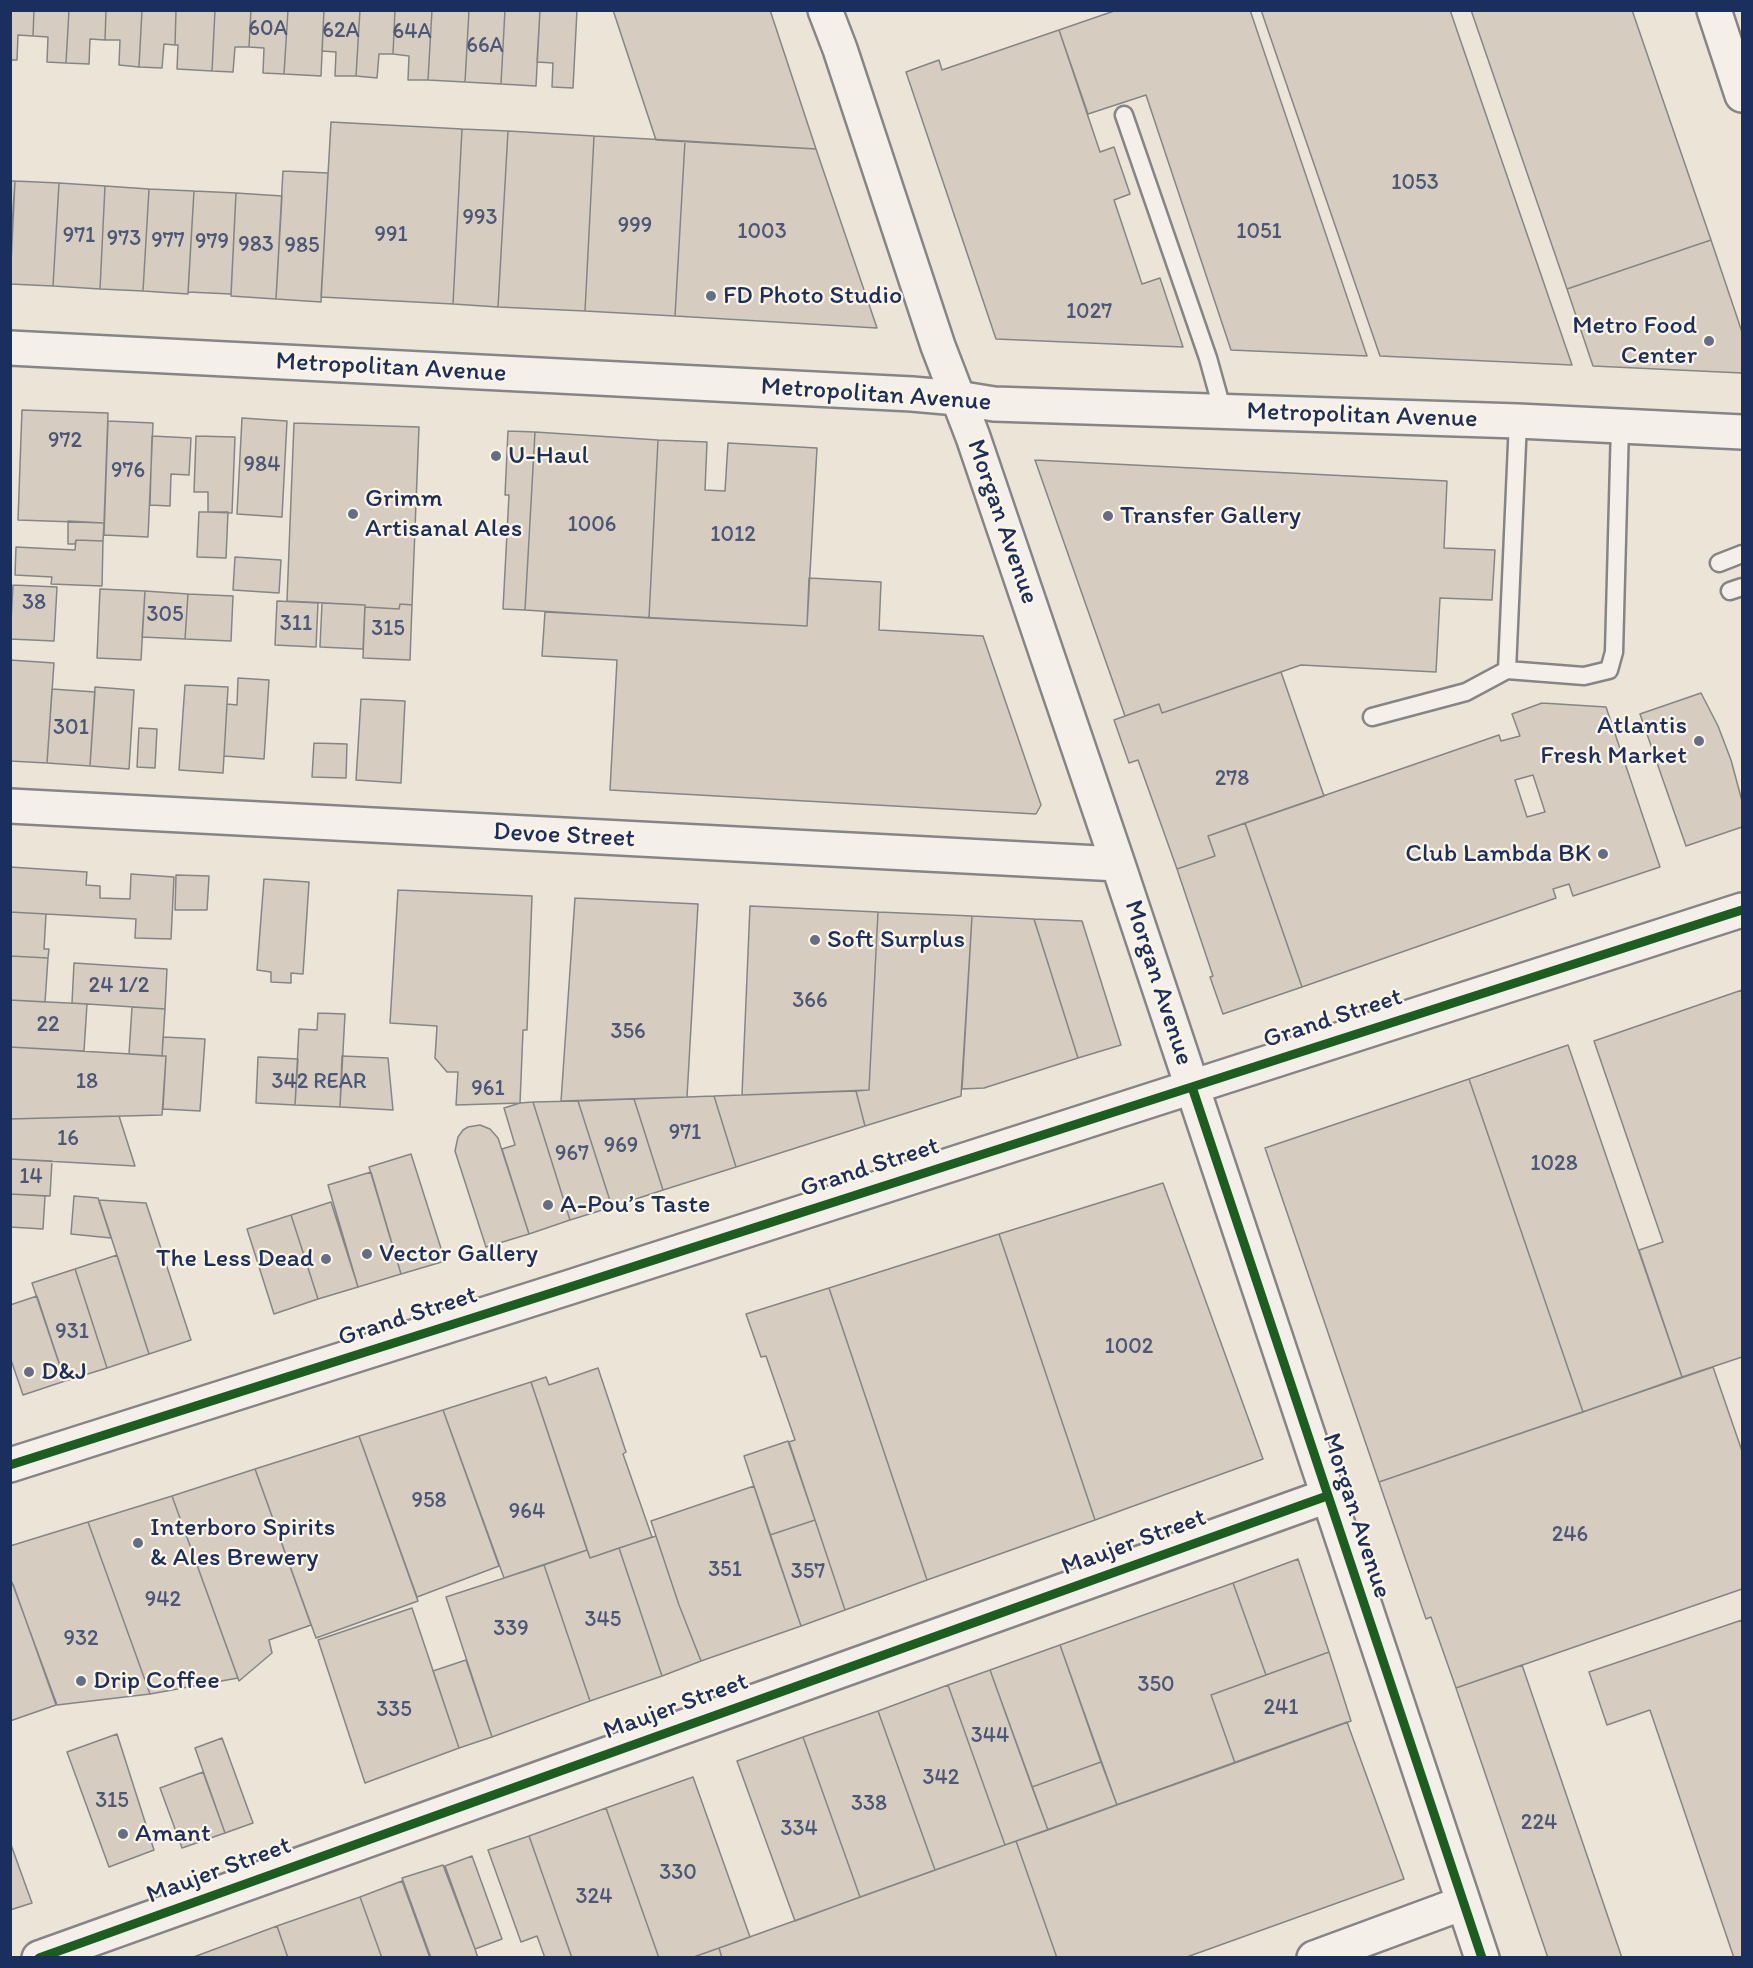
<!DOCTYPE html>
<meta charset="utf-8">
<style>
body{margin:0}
#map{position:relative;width:1753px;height:1968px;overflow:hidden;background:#ece4d7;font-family:Itim,sans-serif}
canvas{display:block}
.frame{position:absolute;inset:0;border:12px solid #1b2f5e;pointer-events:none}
</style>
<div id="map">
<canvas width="1753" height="1968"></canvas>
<div class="frame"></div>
</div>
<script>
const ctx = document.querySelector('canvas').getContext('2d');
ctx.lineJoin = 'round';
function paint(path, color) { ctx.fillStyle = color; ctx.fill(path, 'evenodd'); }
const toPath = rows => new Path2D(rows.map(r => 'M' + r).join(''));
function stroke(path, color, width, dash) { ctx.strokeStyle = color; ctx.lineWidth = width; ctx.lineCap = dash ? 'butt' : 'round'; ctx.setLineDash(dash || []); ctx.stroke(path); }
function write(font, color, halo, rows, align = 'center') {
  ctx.font = font + ' Itim,sans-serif'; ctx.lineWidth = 4.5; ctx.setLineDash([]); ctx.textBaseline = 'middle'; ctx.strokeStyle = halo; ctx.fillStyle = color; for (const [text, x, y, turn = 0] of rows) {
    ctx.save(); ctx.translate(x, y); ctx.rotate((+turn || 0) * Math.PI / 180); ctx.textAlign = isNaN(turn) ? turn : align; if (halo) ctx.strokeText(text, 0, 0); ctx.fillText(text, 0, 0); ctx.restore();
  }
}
const building = toPath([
 [10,10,34,10,33,36,18,35,17,60,10,60,10,10],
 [34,10,69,10,66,63,47,62,48,37,33,36,34,10],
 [69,10,106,10,105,40,90,39,89,64,66,63,69,10],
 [106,10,142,10,139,67,119,65,120,40,105,40,106,10],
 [142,10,176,10,175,45,164,44,162,68,139,67,142,10],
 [176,10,215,10,212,71,177,69,178,45,175,45,176,10],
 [215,10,251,10,249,47,235,47,233,72,212,71,215,10],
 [251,10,288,10,284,74,263,73,264,48,249,47,251,10],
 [288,10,324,10,321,76,284,74,288,10],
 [324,10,360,10,356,76,335,76,336,52,322,51,324,10],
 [360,10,395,10,393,54,379,54,377,78,356,76,360,10],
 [395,10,432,10,428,80,408,80,409,56,393,54,395,10],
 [432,10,469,10,465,82,428,80,432,10],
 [469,10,505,10,501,84,465,82,469,10],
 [505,10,540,10,536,86,501,84,505,10],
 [540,10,577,10,573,88,552,87,553,63,537,62,540,10],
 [613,10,770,10,816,149,656,140,613,10],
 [1117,10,1250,10,1367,356,1231,350,1146,95,1088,114,1059,30,1117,10],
 [1261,10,1450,10,1572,365,1380,356,1261,10],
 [1471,10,1632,10,1711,240,1567,289,1471,10],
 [1059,30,1100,152,1114,147,1130,194,1114,200,1142,284,1160,278,1183,347,996,339,906,72,939,60,942,70,1059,30],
 [331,122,462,129,453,304,321,297,331,122],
 [462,129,508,131,498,307,453,304,462,129],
 [508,131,594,136,585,311,498,307,508,131],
 [594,136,685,141,675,316,585,311,594,136],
 [685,141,816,149,877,328,675,316,685,141],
 [283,171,328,173,321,302,276,299,283,171],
 [10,181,15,181,10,254,10,181],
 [15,181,59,183,53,286,10,284,15,181],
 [59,183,105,186,100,289,53,286,59,183],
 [105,186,149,189,143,291,100,289,105,186],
 [149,189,194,191,188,294,143,291,149,189],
 [194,191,236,193,231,294,188,292,194,191],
 [236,193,282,196,276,299,231,296,236,193],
 [1711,240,1742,332,1742,373,1593,366,1567,289,1711,240],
 [22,410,108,413,104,523,18,520,22,410],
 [242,418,287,421,282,517,237,514,242,418],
 [108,421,153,423,148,537,104,535,108,421],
 [294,423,419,427,412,605,400,604,399,609,365,607,365,605,287,601,294,423],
 [508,431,535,432,525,610,503,609,509,495,505,495,508,431],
 [535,432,658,440,649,618,525,610,535,432],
 [152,436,191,438,189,475,171,474,170,506,150,505,152,436],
 [196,436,235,437,232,513,208,512,208,492,194,492,196,436],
 [658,440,707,442,705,490,725,491,728,443,817,448,807,626,649,618,658,440],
 [1035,460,1447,481,1444,548,1495,550,1492,600,1440,598,1436,672,1301,665,1162,713,1159,704,1125,716,1035,460],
 [199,512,228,512,226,558,197,557,199,512],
 [68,521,104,523,103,541,76,540,75,544,68,544,68,521],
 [76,540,103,541,102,586,51,584,52,577,15,575,16,547,75,550,76,540],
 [235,557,281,560,279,593,233,590,235,557],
 [809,578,881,582,879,630,983,636,1041,805,1036,814,610,790,617,660,542,656,545,612,807,626,809,578],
 [13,585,57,587,54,641,10,639,13,585],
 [100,589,145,591,141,660,97,658,100,589],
 [145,591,188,594,185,639,142,637,145,591],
 [188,594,233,596,231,641,185,639,188,594],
 [277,601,318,603,316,647,275,645,277,601],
 [322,603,365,605,363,649,320,647,322,603],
 [400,604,412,605,410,660,363,658,365,607,399,609,400,604],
 [10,660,54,663,47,763,10,761,10,660],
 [1281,672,1324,796,1208,836,1215,856,1177,869,1138,760,1129,763,1114,720,1159,704,1162,713,1281,672],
 [238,678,269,680,264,759,224,756,227,704,237,705,238,678],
 [185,685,228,687,223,773,179,770,185,685],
 [95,687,134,690,129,769,90,766,95,687],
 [52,689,95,692,90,766,47,763,52,689],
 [1701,693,1718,726,1731,760,1742,801,1742,827,1686,846,1640,714,1701,693],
 [361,699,405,701,401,783,356,780,361,699],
 [1542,703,1606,707,1660,867,1573,896,1569,884,1553,889,1556,898,1302,987,1245,823,1499,735,1501,741,1520,736,1512,714,1542,703],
 [1533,775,1545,812,1527,817,1515,780,1533,775],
 [139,728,157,729,155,768,137,767,139,728],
 [314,743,347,744,346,778,312,777,314,743],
 [1245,823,1302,987,1223,1014,1210,977,1213,976,1177,869,1215,856,1208,836,1245,823],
 [10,867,87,872,86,885,100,886,100,898,130,899,131,874,174,877,171,939,135,938,136,919,10,912,10,867],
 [176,875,209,876,207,910,175,910,176,875],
 [264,879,309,882,303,974,291,973,291,983,271,982,271,972,257,970,264,879],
 [398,890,532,896,527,1030,523,1030,520,1103,456,1105,458,1072,447,1072,435,1058,437,1026,390,1023,398,890],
 [575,898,698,904,687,1097,561,1101,575,898],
 [750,906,878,912,869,1090,742,1095,750,906],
 [10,912,46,914,44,949,49,949,48,958,10,956,10,912],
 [878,912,972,916,961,1096,865,1126,856,1091,869,1090,878,912],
 [972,916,1034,919,1078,1058,984,1088,962,1089,972,916],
 [1034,919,1082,921,1121,1045,1078,1058,1034,919],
 [10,956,48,958,45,1002,10,1000,10,956],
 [74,963,167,969,165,1009,72,1003,74,963],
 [1742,990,1742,1357,1682,1377,1639,1250,1663,1242,1594,1041,1742,990],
 [10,1000,87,1004,84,1051,10,1047,10,1000],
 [132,1007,165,1009,162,1056,129,1054,132,1007],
 [318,1013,345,1014,340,1107,295,1105,299,1029,317,1030,318,1013],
 [163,1037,205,1039,200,1111,163,1109,166,1056,162,1056,163,1037],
 [1568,1045,1682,1377,1583,1412,1469,1079,1568,1045],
 [10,1047,166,1056,162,1115,10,1119,10,1047],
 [342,1056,388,1058,393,1110,340,1107,342,1056],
 [258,1057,298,1059,295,1105,256,1103,258,1057],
 [1469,1079,1583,1412,1379,1482,1265,1148,1469,1079],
 [856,1091,865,1126,736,1167,714,1096,856,1091],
 [714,1096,736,1167,663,1190,634,1099,714,1096],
 [634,1099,663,1190,612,1207,578,1101,634,1099],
 [578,1101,612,1207,570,1220,533,1102,578,1101],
 [533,1102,570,1220,529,1234,502,1149,515,1145,504,1108,520,1103,533,1102],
 [119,1116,135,1166,10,1159,10,1119,119,1116],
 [480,1125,490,1129,498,1138,529,1234,486,1247,455,1151,458,1137,463,1130,468,1127,480,1125],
 [411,1154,445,1261,401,1274,369,1167,411,1154],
 [10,1159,52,1161,50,1196,10,1194,10,1159],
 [371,1172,401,1274,358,1287,328,1185,371,1172],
 [1163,1183,1263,1459,1095,1520,999,1234,1163,1183],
 [10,1194,45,1196,43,1229,10,1227,10,1194],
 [74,1196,98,1198,111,1238,71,1234,74,1196],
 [99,1200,146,1203,191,1340,149,1354,99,1200],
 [331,1202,358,1287,318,1299,291,1215,331,1202],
 [291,1215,318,1299,274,1314,247,1229,291,1215],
 [999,1234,1095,1520,927,1580,829,1288,999,1234],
 [117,1255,149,1354,107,1368,75,1269,117,1255],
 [75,1269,107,1368,65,1381,32,1283,75,1269],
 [829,1288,927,1580,845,1610,789,1442,795,1440,766,1356,761,1357,746,1314,829,1288],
 [37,1296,65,1381,23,1395,10,1357,10,1305,37,1296],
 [1713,1367,1742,1451,1742,1589,1456,1688,1431,1617,1426,1619,1379,1482,1713,1367],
 [598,1368,626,1452,623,1454,652,1537,590,1558,531,1382,546,1377,549,1385,598,1368],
 [531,1382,587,1550,504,1578,443,1410,531,1382],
 [443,1410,499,1566,417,1597,359,1436,443,1410],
 [359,1436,418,1601,316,1638,255,1469,359,1436],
 [788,1441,815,1520,770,1535,744,1456,788,1441],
 [255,1469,311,1625,269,1640,272,1653,239,1681,172,1496,255,1469],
 [754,1486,801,1626,701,1661,679,1605,651,1521,754,1486],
 [172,1496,238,1678,150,1694,88,1522,172,1496],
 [815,1520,845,1610,801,1626,770,1535,815,1520],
 [88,1522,150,1694,57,1705,10,1577,10,1546,88,1522],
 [656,1536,679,1605,701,1661,662,1676,619,1548,656,1536],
 [619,1548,662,1676,590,1701,544,1565,587,1550,590,1558,619,1548],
 [1298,1559,1329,1652,1266,1675,1233,1583,1298,1559],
 [544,1565,590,1701,492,1737,446,1597,544,1565],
 [1233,1583,1266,1675,1211,1695,1235,1763,1117,1805,1060,1645,1233,1583],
 [13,1584,56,1705,10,1721,10,1585,13,1584],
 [412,1608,459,1748,365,1783,318,1640,412,1608],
 [1742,1620,1742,1958,1734,1958,1650,1710,1607,1725,1589,1672,1742,1620],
 [1060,1645,1101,1762,1032,1787,990,1670,1060,1645],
 [1329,1652,1351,1721,1235,1763,1211,1695,1329,1652],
 [466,1660,492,1737,459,1748,433,1671,466,1660],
 [1522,1665,1622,1958,1548,1958,1456,1688,1522,1665],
 [990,1670,1048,1830,1005,1845,948,1685,990,1670],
 [948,1685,1005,1845,935,1870,878,1711,948,1685],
 [878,1711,935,1870,860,1897,803,1737,878,1711],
 [1347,1722,1404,1879,1184,1958,1057,1958,1016,1841,1347,1722],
 [117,1734,154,1850,109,1867,67,1752,117,1734],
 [803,1737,860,1897,795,1921,737,1761,803,1737],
 [222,1738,253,1823,225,1833,195,1748,222,1738],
 [1101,1762,1117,1805,1048,1830,1032,1787,1101,1762],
 [203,1772,225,1833,182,1848,160,1788,203,1772],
 [693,1777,750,1937,691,1958,659,1958,606,1808,693,1777],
 [606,1808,659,1958,572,1958,529,1836,606,1808],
 [529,1836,572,1958,545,1958,537,1936,521,1942,488,1850,529,1836],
 [1016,1841,1057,1958,722,1958,719,1948,1016,1841],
 [10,1842,32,1903,10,1910,10,1842],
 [472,1856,502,1939,475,1949,445,1866,472,1856],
 [443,1865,475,1949,478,1958,431,1958,402,1878,443,1865],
 [402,1881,430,1958,382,1958,360,1897,402,1881],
 [360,1897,382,1958,288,1958,277,1926,360,1897],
 [277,1926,288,1958,191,1958,277,1926],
 [719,1948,722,1958,691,1958,719,1948]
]);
const lane = toPath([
 [1124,115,1208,358,1223,412],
 [1518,421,1507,670,1584,676,1609,670,1614,652,1620,425],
 [1719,563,1742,554],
 [1730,591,1742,587],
 [1372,717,1466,692,1507,670]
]);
const street = toPath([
 [825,10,840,49,938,346,973,437,1118,864,1482,1958],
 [10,806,1118,864],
 [39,1958,1327,1496],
 [1314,1958,1463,1903]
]);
const secondary = toPath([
 [1714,10,1742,95],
 [10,348,912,394,957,398,994,404,1518,421,1742,432]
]);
const primary = toPath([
 [10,1465,567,1288,1742,910]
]);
const cycleway = toPath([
 [1192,1087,1482,1958],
 [10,1465,567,1288,1742,910],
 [39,1958,1327,1496]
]);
const markers = [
 [711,296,6,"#646e88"],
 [1709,341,6,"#646e88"],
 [496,456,6,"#646e88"],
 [353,514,6,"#646e88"],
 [1108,516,6,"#646e88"],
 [1699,741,6,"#646e88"],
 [1603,854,6,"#646e88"],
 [815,940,6,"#646e88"],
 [548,1205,6,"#646e88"],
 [367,1254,6,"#646e88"],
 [326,1259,6,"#646e88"],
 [29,1372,6,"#646e88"],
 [138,1543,6,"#646e88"],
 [81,1681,6,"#646e88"],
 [123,1834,6,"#646e88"]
];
const numberNames = [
 ["60A",268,29],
 ["62A",341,31],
 ["64A",412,32],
 ["66A",485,46],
 ["1053",1415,183],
 ["993",480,218],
 ["999",635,226],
 ["1003",762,232],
 ["1051",1259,232],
 ["991",391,235],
 ["971",79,236],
 ["973",124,239],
 ["977",168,241],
 ["979",212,242],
 ["983",256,245],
 ["985",302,246],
 ["1027",1089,312],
 ["972",65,441],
 ["984",262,465],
 ["976",128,471],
 ["1006",592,525],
 ["1012",733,535],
 ["38",34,603],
 ["305",165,615],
 ["311",296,624],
 ["315",388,629],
 ["301",71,728],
 ["278",1232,779],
 ["24 1/2",119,986],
 ["366",810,1001],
 ["22",48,1025],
 ["356",628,1032],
 ["18",87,1082],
 ["342 REAR",319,1082],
 ["961",488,1089],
 ["971",685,1133],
 ["16",68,1139],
 ["969",621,1146],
 ["967",572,1154],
 ["1028",1554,1164],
 ["14",31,1177],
 ["931",72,1332],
 ["1002",1129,1347],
 ["958",429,1501],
 ["964",527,1512],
 ["246",1570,1535],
 ["351",725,1570],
 ["357",808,1572],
 ["942",163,1600],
 ["345",603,1620],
 ["339",511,1629],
 ["932",81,1639],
 ["350",1156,1685],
 ["241",1281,1708],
 ["335",394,1710],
 ["344",990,1736],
 ["342",941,1778],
 ["315",112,1801],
 ["338",869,1804],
 ["224",1539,1823],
 ["334",799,1829],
 ["330",678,1873],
 ["324",594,1897]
];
const poiNames = [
 ["FD Photo Studio",723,296],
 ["Metro Food",1697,326,"right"],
 ["Center",1697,356,"right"],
 ["U-Haul",508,456],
 ["Grimm",365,499],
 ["Artisanal Ales",365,529],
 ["Transfer Gallery",1120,516],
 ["Atlantis",1687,726,"right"],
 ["Fresh Market",1687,756,"right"],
 ["Club Lambda BK",1591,854,"right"],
 ["Soft Surplus",827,940],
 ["A-Pou’s Taste",560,1205],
 ["Vector Gallery",379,1254],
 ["The Less Dead",314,1259,"right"],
 ["D&J",41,1372],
 ["Interboro Spirits",150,1528],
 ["& Ales Brewery",150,1558],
 ["Drip Coffee",93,1681],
 ["Amant",135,1834]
];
const streetNames = [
 ["Metropolitan Avenue",391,368,3],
 ["Metropolitan Avenue",876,395,4],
 ["Metropolitan Avenue",1362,416,2],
 ["Morgan Avenue",1002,522,71],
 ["Devoe Street",564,836,3],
 ["Morgan Avenue",1158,983,72],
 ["Grand Street",1333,1019,-18],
 ["Grand Street",870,1168,-18],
 ["Grand Street",408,1317,-18],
 ["Morgan Avenue",1356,1516,72],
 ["Maujer Street",1134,1543,-20],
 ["Maujer Street",676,1707,-20],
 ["Maujer Street",219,1871,-20]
];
paint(building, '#d6cdc0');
stroke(building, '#858588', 1.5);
stroke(lane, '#858588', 21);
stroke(street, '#858588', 38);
stroke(secondary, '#858588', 38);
stroke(primary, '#858588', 38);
stroke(lane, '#f4f0e9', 16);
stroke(street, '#f4f0e9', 33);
stroke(secondary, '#f4f0e9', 33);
stroke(primary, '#f4f0e9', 33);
stroke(cycleway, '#1b5e20', 9);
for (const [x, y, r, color] of markers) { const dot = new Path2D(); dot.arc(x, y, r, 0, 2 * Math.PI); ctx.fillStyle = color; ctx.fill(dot); stroke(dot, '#fcf5e5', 2); }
write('22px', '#4b5777', null, numberNames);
write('26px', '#1b2f5e', '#fcf5e5', poiNames, 'left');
write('26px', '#1b2f5e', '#fcf5e5', streetNames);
</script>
